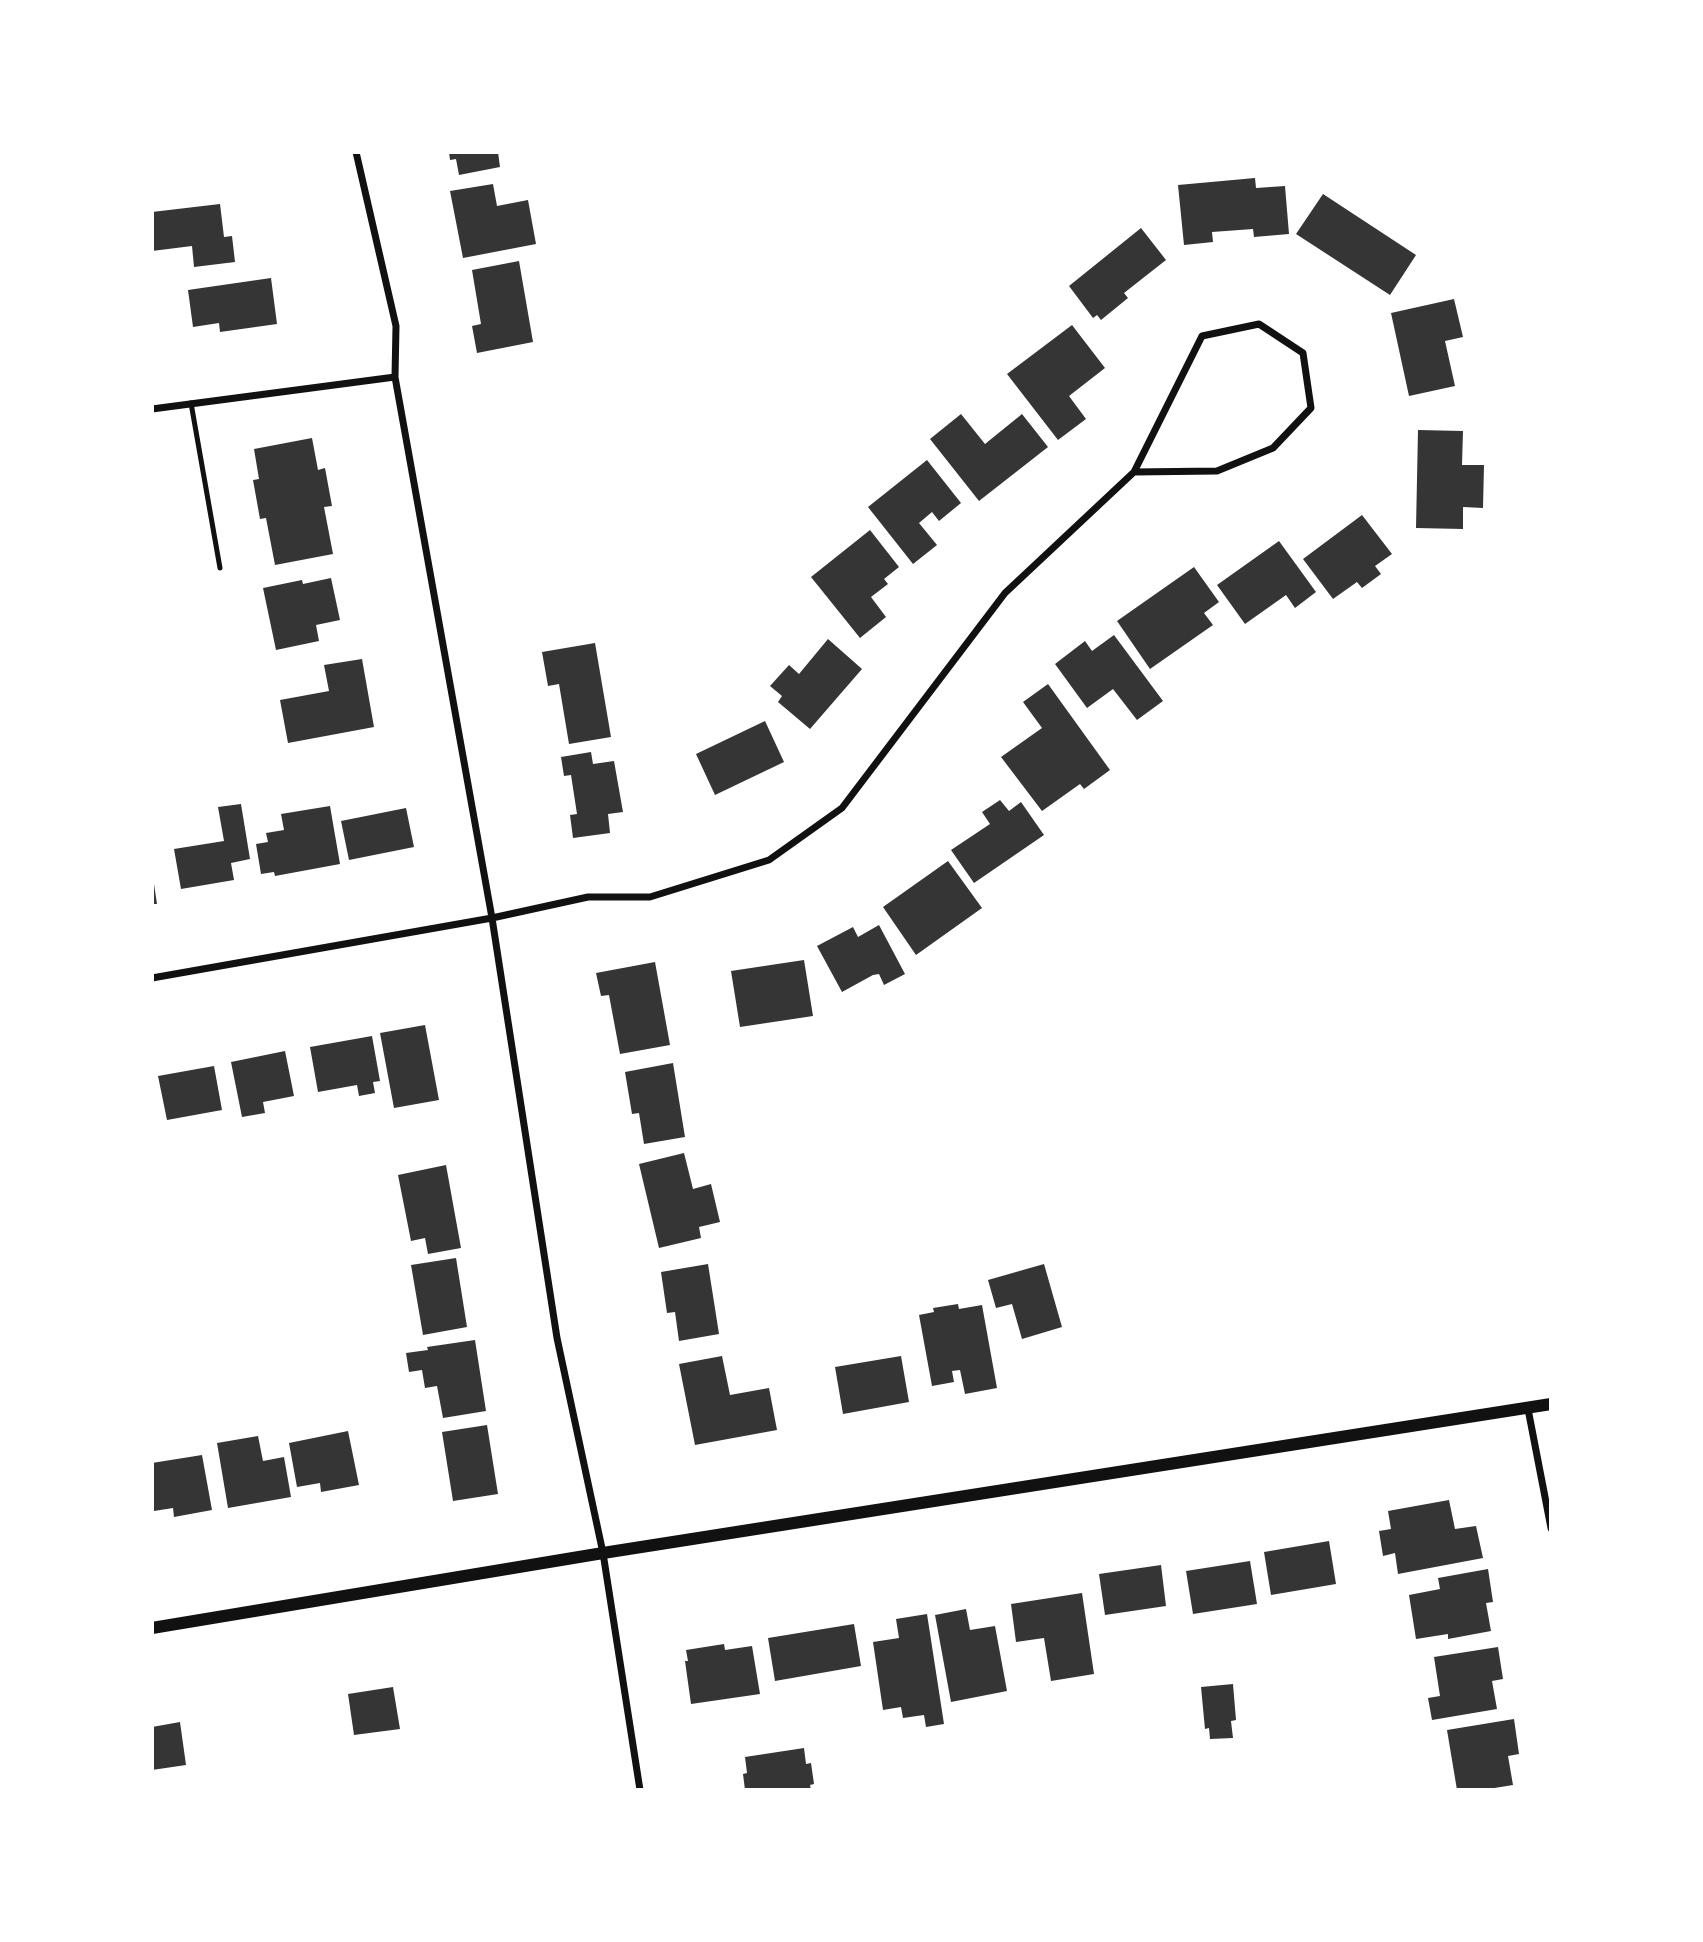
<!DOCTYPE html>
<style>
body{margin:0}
#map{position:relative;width:1703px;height:1942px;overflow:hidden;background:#fff;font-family:Lora,serif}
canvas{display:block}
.frame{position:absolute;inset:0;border:154px solid #fff;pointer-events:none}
</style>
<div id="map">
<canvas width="1703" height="1942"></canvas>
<div class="frame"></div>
</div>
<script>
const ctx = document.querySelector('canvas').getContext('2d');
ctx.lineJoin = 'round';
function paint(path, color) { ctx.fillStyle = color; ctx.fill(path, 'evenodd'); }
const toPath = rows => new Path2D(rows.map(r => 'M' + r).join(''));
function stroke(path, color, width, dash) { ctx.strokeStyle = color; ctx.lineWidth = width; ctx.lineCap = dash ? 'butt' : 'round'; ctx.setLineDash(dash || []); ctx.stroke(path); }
const building = toPath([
 [449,152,498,152,500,167,459,175,456,159,450,160],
 [1255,178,1256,188,1285,186,1289,234,1254,237,1253,229,1212,232,1213,242,1184,245,1178,185],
 [493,184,497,206,528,200,536,244,463,258,450,191],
 [1323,194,1416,255,1390,295,1296,234],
 [220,204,224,237,232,236,235,262,194,267,192,246,152,251,152,212],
 [1141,228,1166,260,1124,293,1128,298,1101,320,1097,315,1093,318,1069,286],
 [519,261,533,342,477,353,472,326,481,324,472,270],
 [271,278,277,324,220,332,219,323,193,327,188,290],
 [1454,299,1463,337,1445,341,1455,386,1409,396,1391,313],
 [1072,325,1105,368,1069,396,1086,419,1058,440,1007,374],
 [961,414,985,444,1022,414,1048,447,979,501,930,439],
 [1418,430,1463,431,1462,465,1484,465,1483,508,1463,507,1463,529,1416,528],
 [312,438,318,470,325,468,332,506,324,507,333,554,275,565,266,518,260,519,253,480,259,479,254,449],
 [927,460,961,503,939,521,932,512,919,523,937,545,913,564,868,507],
 [1362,515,1392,554,1375,566,1381,574,1362,588,1357,582,1333,599,1303,559],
 [870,530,899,567,884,579,888,584,871,597,886,617,860,638,811,577],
 [1279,541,1316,592,1295,608,1286,595,1245,624,1217,585],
 [1194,567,1219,602,1204,613,1213,625,1150,669,1117,621],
 [331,578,340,620,316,625,319,641,276,650,263,588,302,580,303,584],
 [1114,635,1163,701,1137,720,1113,689,1087,708,1055,664,1085,641,1092,651],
 [828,639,862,669,810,729,778,702,782,696,770,686,789,665,799,674],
 [595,643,611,737,569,744,559,684,548,686,542,652],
 [362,659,374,727,288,743,280,700,329,691,324,665],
 [1048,684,1110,770,1084,789,1080,784,1042,811,1001,757,1042,728,1023,702],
 [765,721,784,762,715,795,696,754],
 [591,752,593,764,614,761,623,812,608,814,610,833,573,838,570,815,577,814,571,775,564,776,561,757],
 [1000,800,1009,811,1021,802,1044,835,974,883,951,850,990,824,982,812],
 [241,804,250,859,231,863,234,880,181,889,174,849,224,841,218,807],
 [330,806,340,864,275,876,274,872,261,874,256,844,268,842,266,833,284,830,281,814],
 [406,808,414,847,349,860,341,821],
 [948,861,982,908,916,955,883,907],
 [152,884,154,884,157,904,152,904],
 [879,925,905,974,884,985,879,974,873,975,842,992,817,946,853,927,858,937],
 [804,960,813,1016,740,1027,731,971],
 [655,962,670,1045,620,1054,609,995,601,996,596,973],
 [425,1025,439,1100,394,1108,380,1033],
 [372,1036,380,1081,373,1082,375,1093,359,1096,357,1085,318,1092,310,1047],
 [285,1051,294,1096,263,1102,265,1113,242,1117,231,1062],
 [673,1063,685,1137,644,1144,639,1113,632,1114,625,1072],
 [214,1066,222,1110,167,1120,158,1076],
 [684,1153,693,1189,711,1184,720,1222,699,1227,701,1238,659,1248,639,1164],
 [446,1165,461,1248,428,1254,425,1238,411,1241,398,1175],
 [456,1258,467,1327,423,1335,411,1265],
 [708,1264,719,1334,679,1341,675,1312,667,1313,661,1272],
 [1044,1264,1062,1327,1022,1339,1012,1304,996,1308,988,1280],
 [958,1304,959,1309,982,1305,997,1388,965,1394,960,1370,952,1371,954,1382,932,1386,919,1315,934,1312,933,1308],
 [475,1340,486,1411,443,1418,437,1386,425,1388,422,1370,409,1372,406,1353,428,1350,427,1347],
 [722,1356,730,1395,769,1388,777,1430,695,1445,679,1364],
 [901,1356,909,1402,843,1414,835,1367],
 [487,1425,498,1494,453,1501,442,1432],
 [348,1431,359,1485,321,1492,320,1483,297,1487,289,1443],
 [258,1436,263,1461,284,1457,291,1497,228,1508,217,1443],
 [202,1455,212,1510,174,1517,173,1508,154,1511,152,1500,152,1463],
 [1449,1500,1455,1529,1476,1526,1483,1558,1398,1574,1395,1553,1383,1556,1379,1531,1391,1529,1388,1511],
 [1329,1541,1336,1584,1271,1595,1264,1552],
 [1250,1561,1257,1604,1193,1614,1186,1571],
 [1161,1565,1166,1606,1105,1615,1099,1574],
 [1488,1569,1493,1602,1486,1603,1491,1631,1448,1639,1448,1634,1416,1639,1409,1595,1440,1589,1438,1578],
 [1082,1593,1094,1674,1051,1681,1044,1638,1016,1642,1011,1604],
 [966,1609,970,1630,995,1626,1007,1691,951,1702,935,1615],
 [927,1614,944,1724,926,1727,924,1715,903,1718,901,1707,883,1710,873,1642,899,1638,896,1619],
 [854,1624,861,1666,775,1681,768,1638],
 [724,1644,725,1650,752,1646,760,1694,691,1704,685,1661,688,1661,686,1650],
 [1498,1647,1503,1679,1492,1681,1497,1709,1432,1720,1428,1698,1440,1696,1434,1657],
 [1233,1684,1236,1720,1231,1721,1233,1738,1210,1739,1209,1728,1205,1729,1201,1687],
 [393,1687,400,1729,354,1735,348,1694],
 [1514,1719,1519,1754,1508,1756,1513,1785,1482,1790,1457,1790,1447,1730],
 [180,1722,186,1765,152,1770,152,1727],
 [804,1748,806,1764,811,1763,814,1784,810,1785,811,1790,745,1790,743,1774,747,1773,745,1757]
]);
const service = toPath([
 [191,403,220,568]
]);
const minor = toPath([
 [356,152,396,326,395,377,492,918,557,1338,603,1553,640,1790],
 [152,409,395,377],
 [152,978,492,918,588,897,650,897,769,860,842,808,1005,593,1134,472,1202,336,1259,324,1303,353,1311,408,1273,448,1217,471,1134,472],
 [1528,1409,1551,1528]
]);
const tertiary = toPath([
 [152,1628,603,1553,1551,1404]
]);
paint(building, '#353535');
stroke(service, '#111', 5);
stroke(minor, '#111', 7);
stroke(tertiary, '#111', 12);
</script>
